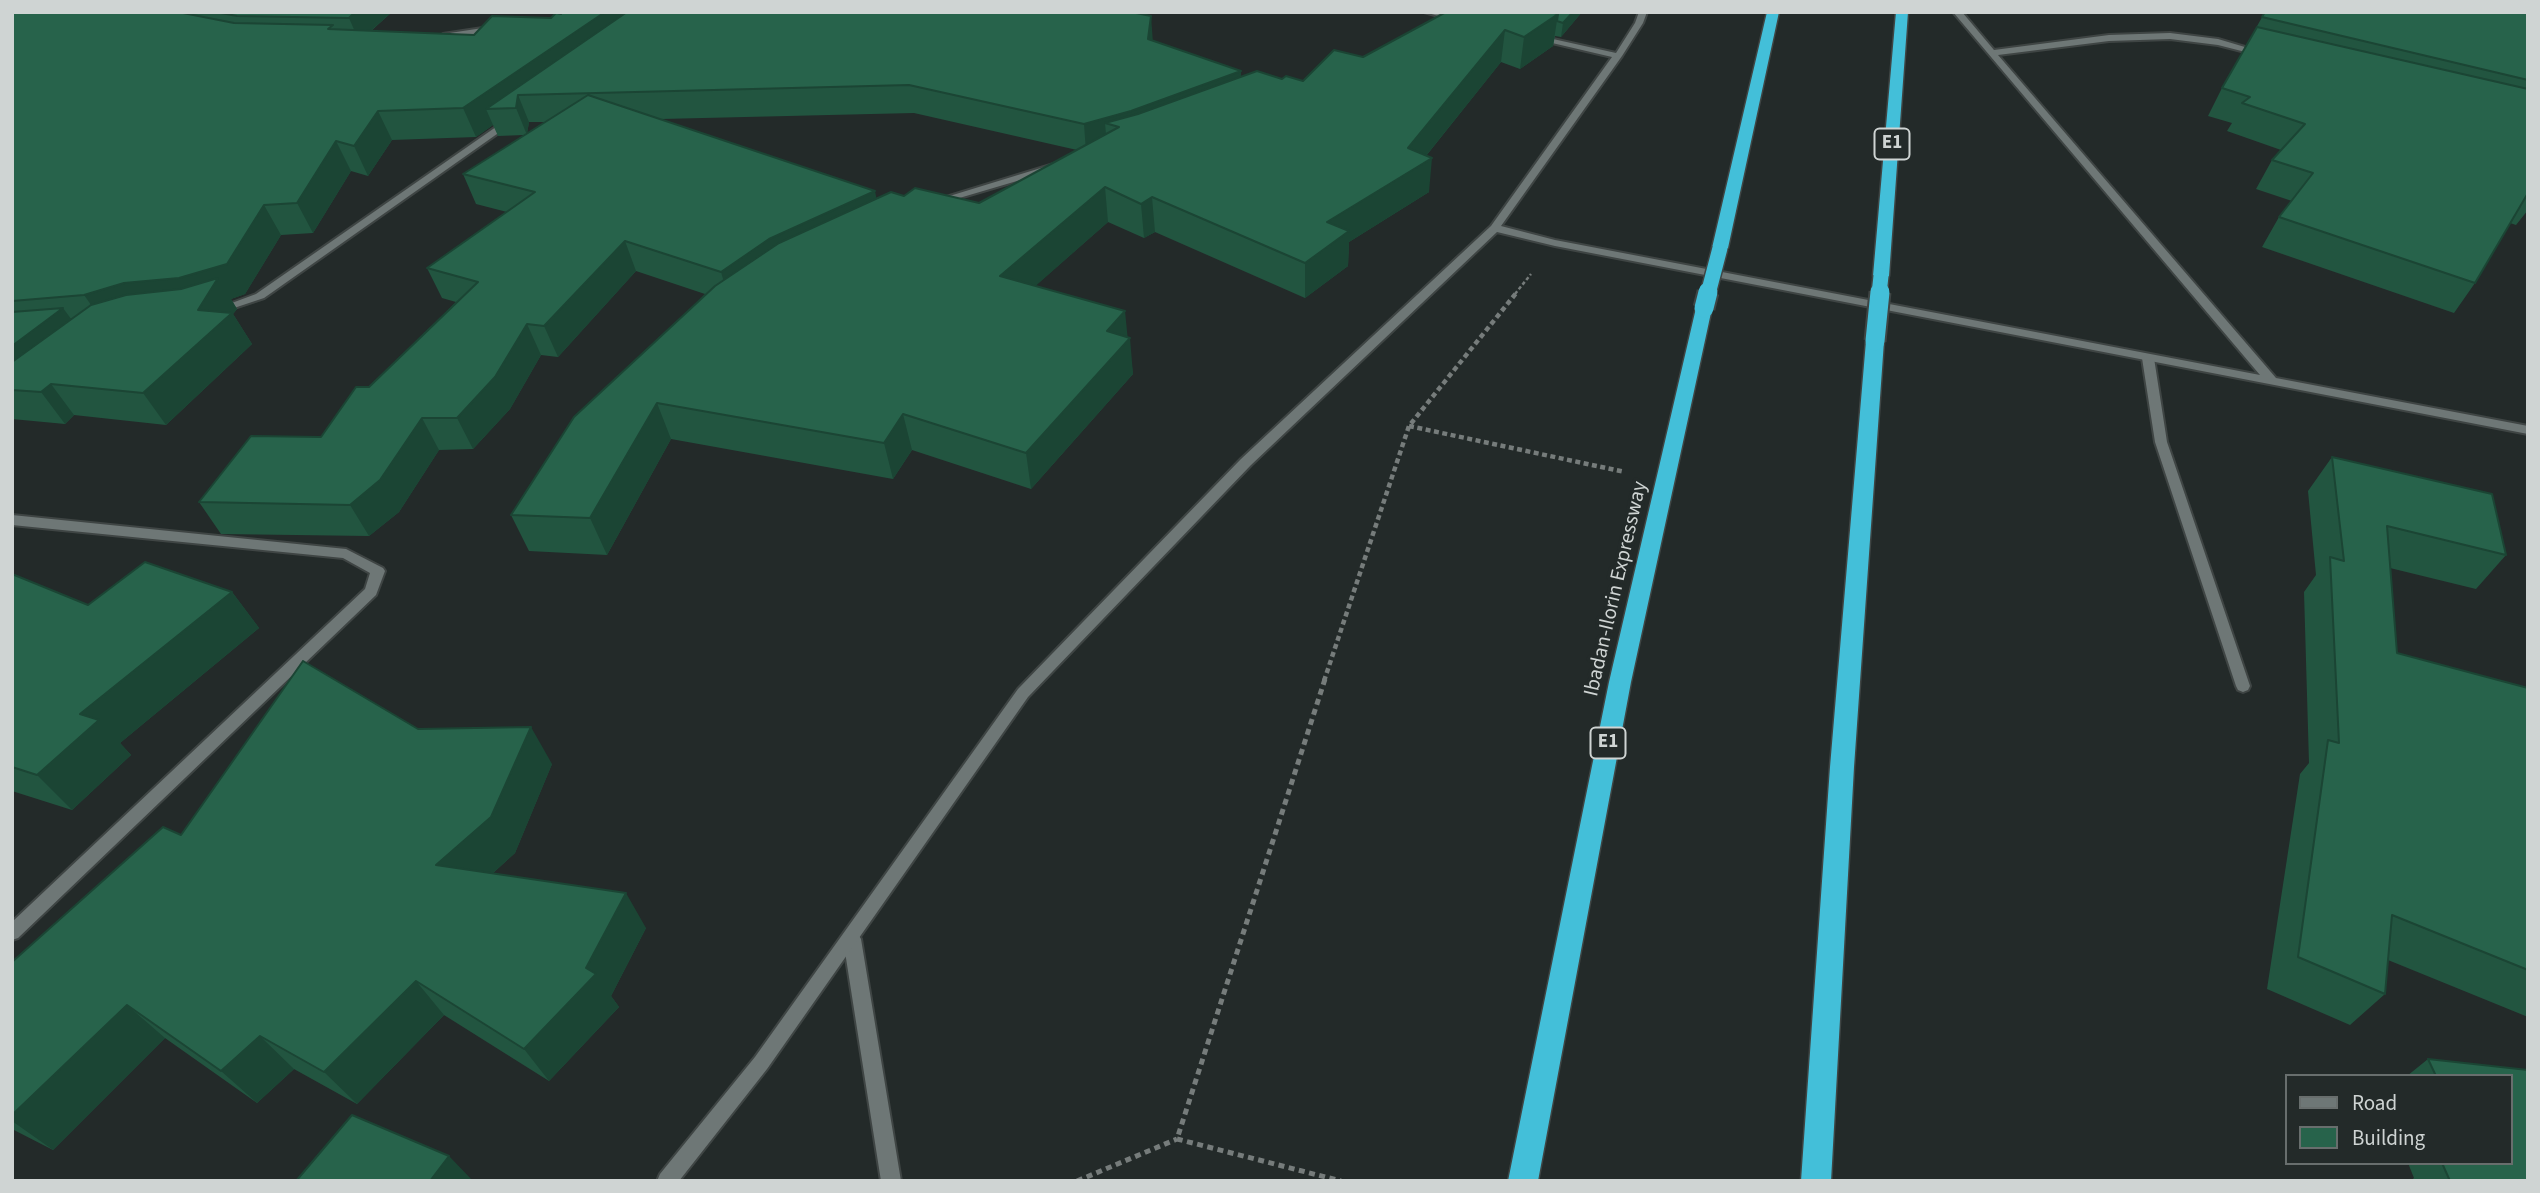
<!DOCTYPE html>
<style>
body{margin:0}
#map{position:relative;width:2540px;height:1193px;overflow:hidden;background:#232a29;font-family:"Source Sans 3",sans-serif}
canvas{display:block}
.frame{position:absolute;inset:0;border:14px solid #cfd4d3;pointer-events:none}
.legend{position:absolute;left:2285px;top:1074px;width:228px;height:91px;box-sizing:border-box;background:#232a29;border:2px solid #686e6d;margin:0;padding:9px 12px;list-style:none;font-size:21px;color:#cfd4d3}
.legend li{display:flex;align-items:center;gap:14px;height:35px}
.legend b{width:35px;border:2px solid #686e6d}
</style>
<div id="map">
<canvas width="2540" height="1193"></canvas>
<div class="frame"></div>
<ul class="legend">
<li><b style="height:9px;background:#6e7776"></b>Road</li>
<li><b style="height:19px;background:#27634b"></b>Building</li>
</ul>
</div>
<script>
const ctx = document.querySelector('canvas').getContext('2d');
ctx.lineJoin = 'round';
const toPath = rows => new Path2D(rows.map(r => 'M' + r).join(''));
function stroke(path, color, width, dash) { ctx.strokeStyle = color; ctx.lineWidth = width; ctx.lineCap = dash ? 'butt' : 'round'; ctx.setLineDash(dash || []); ctx.stroke(path); }
function paint(path, color) { ctx.fillStyle = color; ctx.fill(path, 'evenodd'); }
function write(font, color, halo, rows, align = 'center') {
  ctx.font = font + ' "Source Sans 3",sans-serif'; ctx.lineWidth = 7; ctx.setLineDash([]); ctx.textBaseline = 'middle'; ctx.strokeStyle = halo; ctx.fillStyle = color; for (const [text, x, y, turn = 0] of rows) {
    ctx.save(); ctx.translate(x, y); ctx.rotate((+turn || 0) * Math.PI / 180); ctx.textAlign = isNaN(turn) ? turn : align; if (halo) ctx.strokeText(text, 0, 0); ctx.fillText(text, 0, 0); ctx.restore();
  }
}
const pathFar2 = toPath([
 [1515,294,1531,274]
]);
const pathFar1 = toPath([
 [1409,426,1625,472],
 [1324,681,1409,426,1517,292]
]);
const path = toPath([
 [1325,679,1177,1139,1341,1181],
 [1077,1181,1177,1139]
]);
const lane = toPath([
 [2148,354,2154,358,2167,442,2250,686,2248,690,2243,692,2238,690,2236,686,2155,442,2142,358,2148,354],
 [852,931,858,934,861,939,901,1181,881,1181,843,939,846,934,852,931]
]);
const street = toPath([
 [1424,12,1442,12,1461,18,1457,21,1424,12],
 [1639,12,1647,12,1643,23,1622,56,1501,226,1555,240,2260,375,1953,12,1962,12,1994,50,2109,35,2170,33,2218,39,2265,53,2261,56,2218,45,2170,39,2109,41,1998,55,2276,378,2528,426,2528,434,1555,246,1497,232,1251,465,1028,697,767,1069,679,1181,657,1181,660,1174,755,1057,1018,689,1241,459,1491,226,1612,57,1535,39,1535,35,1616,53,1635,23,1639,12],
 [496,26,499,27,499,31,443,40,439,37,443,34,496,26],
 [506,120,514,122,264,298,219,313,213,310,256,294,506,120],
 [1057,163,1062,166,1061,168,939,204,931,204,930,202,1057,163],
 [12,515,346,549,383,568,385,571,376,595,18,938,12,940,12,922,365,589,370,573,343,558,12,525,12,515]
]);
const highway = toPath([
 [1767,12,1779,12,1728,248,1720,253,1712,248,1767,12],
 [1896,12,1908,12,1889,276,1881,281,1873,276,1896,12],
 [1704,303,1712,308,1631,682,1538,1181,1508,1181,1609,682,1696,308,1704,303],
 [1875,336,1884,341,1854,767,1831,1181,1801,1181,1830,767,1866,341,1875,336]
]);
const highwayBridgeFar1 = toPath([
 [1708,294,1720,248],
 [1879,294,1881,276]
]);
const highwayBridge = toPath([
 [1704,308,1708,292],
 [1875,341,1880,292]
]);
const wall = toPath([
 [12,12,392,12,371,31,474,35,1152,40,1241,77,1303,81,1363,57,1446,12,1582,12,1561,37,1555,36,1553,46,1520,69,1501,62,1426,156,1429,192,1349,242,1348,266,1305,298,1155,232,1144,238,1108,222,1035,286,1128,337,1133,374,1031,489,912,450,893,479,671,439,607,555,529,551,511,515,705,294,636,271,558,357,541,355,510,409,473,449,439,450,399,512,369,536,221,534,199,502,321,437,369,387,456,302,442,298,427,268,507,212,476,204,463,174,524,135,498,136,493,125,476,137,392,140,368,176,351,171,313,233,281,235,245,294,231,299,237,309,233,314,252,344,166,425,74,415,65,424,12,419],
 [914,113,1077,150,979,203,904,196,876,198,661,119],
 [529,122,545,122,527,133],
 [2265,12,2528,12,2528,210,2516,225,2510,223,2475,283,2454,313,2262,247,2279,217,2292,201,2256,189,2272,160,2281,150,2227,131,2232,123,2208,116,2222,88],
 [2332,457,2506,555,2476,589,2390,568,2397,653,2528,688,2528,1017,2388,960,2385,994,2350,1025,2267,989,2300,774,2309,763,2304,592,2316,575,2308,491],
 [12,574,88,605,232,592,259,628,120,743,131,755,72,810,12,791],
 [418,729,552,764,515,853,492,874,646,928,611,996,619,1007,549,1081,444,1015,357,1104,294,1069,257,1103,165,1038,53,1150,12,1129,12,962,181,835],
 [2428,1059,2528,1070,2528,1181,2410,1181,2414,1178,2408,1163,2510,1163,2510,1076,2407,1076]
]);
const shadedWall = toPath([
 [355,12,392,12,359,41,349,18],
 [605,12,645,12,518,95,529,122,527,135,516,108,486,109,493,125,476,137,463,108],
 [1573,12,1582,12,1561,37,1563,23],
 [1558,14,1553,46,1520,69,1524,37],
 [1151,16,1153,43,1148,39],
 [1505,30,1501,62,1417,167,1432,158,1429,192,1349,242,1348,266,1305,298,1305,263,1327,222,1408,148],
 [1241,71,1241,98,1119,127,1105,123,1107,146,1086,152,1084,124],
 [378,111,392,140,368,176,354,146],
 [336,141,351,171,313,233,297,203],
 [1105,187,1108,222,1006,312,1000,276],
 [875,191,881,221,730,303,721,272,769,239],
 [1152,197,1155,232,1144,238,1141,204],
 [264,205,281,235,245,294,231,299,237,309,233,314,252,344,166,425,143,393,106,326,84,295,124,283],
 [625,241,636,271,558,357,544,326],
 [63,308,86,339,12,390,12,346],
 [1125,311,1128,341,1130,338,1133,374,1031,489,1026,453,1107,331],
 [527,324,541,355,510,409,473,449,457,418],
 [51,384,74,415,65,424,41,392],
 [657,403,671,439,607,555,590,518],
 [903,414,912,450,893,479,884,443],
 [422,418,439,450,399,512,369,536,350,505],
 [232,592,259,628,120,743,131,755,72,810,37,775,80,714],
 [531,727,552,764,515,853,462,901,436,865],
 [626,893,646,928,611,996,619,1007,549,1081,524,1049,586,968],
 [416,981,444,1015,357,1104,324,1072],
 [127,1005,165,1038,53,1150,12,1121,12,1115],
 [260,1036,294,1069,257,1103,221,1071],
 [449,1156,473,1181,430,1181]
]);
const building = toPath([
 [12,12,178,12,234,23,333,25,328,29,474,35,492,16,551,18,556,13,561,14,562,12,605,12,463,108,378,111,354,146,336,141,297,203,264,205,227,264,179,278,124,283,84,295,12,301,12,12],
 [216,12,355,12,349,18,237,16,216,12],
 [627,12,1131,12,1151,16,1148,39,1241,71,1131,111,1084,124,909,85,518,95,516,108,486,109,627,12],
 [1446,12,1549,12,1558,14,1524,37,1505,30,1408,148,1432,158,1327,222,1349,231,1305,263,1152,197,1141,204,1105,187,1000,276,1125,311,1107,331,1130,338,1026,453,903,414,884,443,657,403,590,518,511,515,574,417,715,286,779,243,891,192,904,196,915,188,979,203,1119,127,1105,123,1138,114,1257,71,1282,79,1286,76,1303,81,1334,50,1363,57,1446,12],
 [1549,12,1573,12,1563,23,1557,21,1558,14,1549,12],
 [2265,12,2528,12,2528,80,2262,17,2265,12],
 [2257,27,2528,89,2528,193,2475,283,2279,217,2313,173,2272,160,2305,124,2242,103,2250,97,2222,88,2257,27],
 [588,95,875,191,769,239,721,272,625,241,544,326,527,324,495,377,457,418,422,418,380,480,350,505,199,502,251,436,321,437,356,387,369,387,478,282,427,268,535,192,463,174,588,95],
 [218,278,198,310,232,313,143,393,51,384,41,392,12,390,12,362,91,305,126,295,181,289,218,278],
 [63,308,12,346,12,312,63,308],
 [2332,457,2492,494,2506,555,2387,526,2397,653,2528,688,2528,970,2392,915,2385,994,2298,957,2328,740,2339,743,2330,557,2344,561,2332,457],
 [145,562,232,592,80,714,99,720,37,775,12,767,12,574,88,605,145,562],
 [303,661,418,729,531,727,491,817,436,865,626,893,586,968,596,974,524,1049,416,981,324,1072,260,1036,221,1071,127,1005,12,1115,12,962,163,827,181,835,303,661],
 [2428,1059,2528,1070,2528,1181,2450,1181,2442,1163,2510,1163,2510,1076,2436,1076,2428,1059],
 [352,1115,449,1156,430,1181,296,1181,352,1115]
]);
const shields = [
 [1892,144,35],
 [1608,743,35]
];
const shieldNames = [
 ["E1",1892,144],
 ["E1",1608,743]
];
const streetNames = [
 ["Ibadan-Ilorin Expressway",1617,589,-77]
];
stroke(lane, '#3f4544', 4);
stroke(street, '#3f4544', 4);
stroke(highway, '#3f4544', 3);
stroke(pathFar2, '#767c7b', 2.5, [3.5, 2.5]);
stroke(pathFar1, '#767c7b', 4.5, [5, 3.5]);
stroke(path, '#767c7b', 5, [6, 4.5]);
paint(lane, '#6e7776');
paint(street, '#6e7776');
paint(highway, '#43bfd9');
stroke(highwayBridgeFar1, '#3f4544', 18, []);
stroke(highwayBridge, '#3f4544', 23, []);
stroke(highwayBridgeFar1, '#43bfd9', 15);
stroke(highwayBridge, '#43bfd9', 19);
paint(wall, '#225540');
paint(shadedWall, '#1b4534');
paint(building, '#27634b');
stroke(building, '#1b4534', 2);
for (const [x, y, w] of shields) { const box = new Path2D(); box.roundRect(x - w / 2, y - 15.5, w, 31, 5); ctx.fillStyle = '#232a29'; ctx.fill(box); stroke(box, '#cfd4d3', 2); }
write('bold 19px', '#cfd4d3', null, shieldNames);
write('21px', '#cfd4d3', '#232a29', streetNames);
</script>
